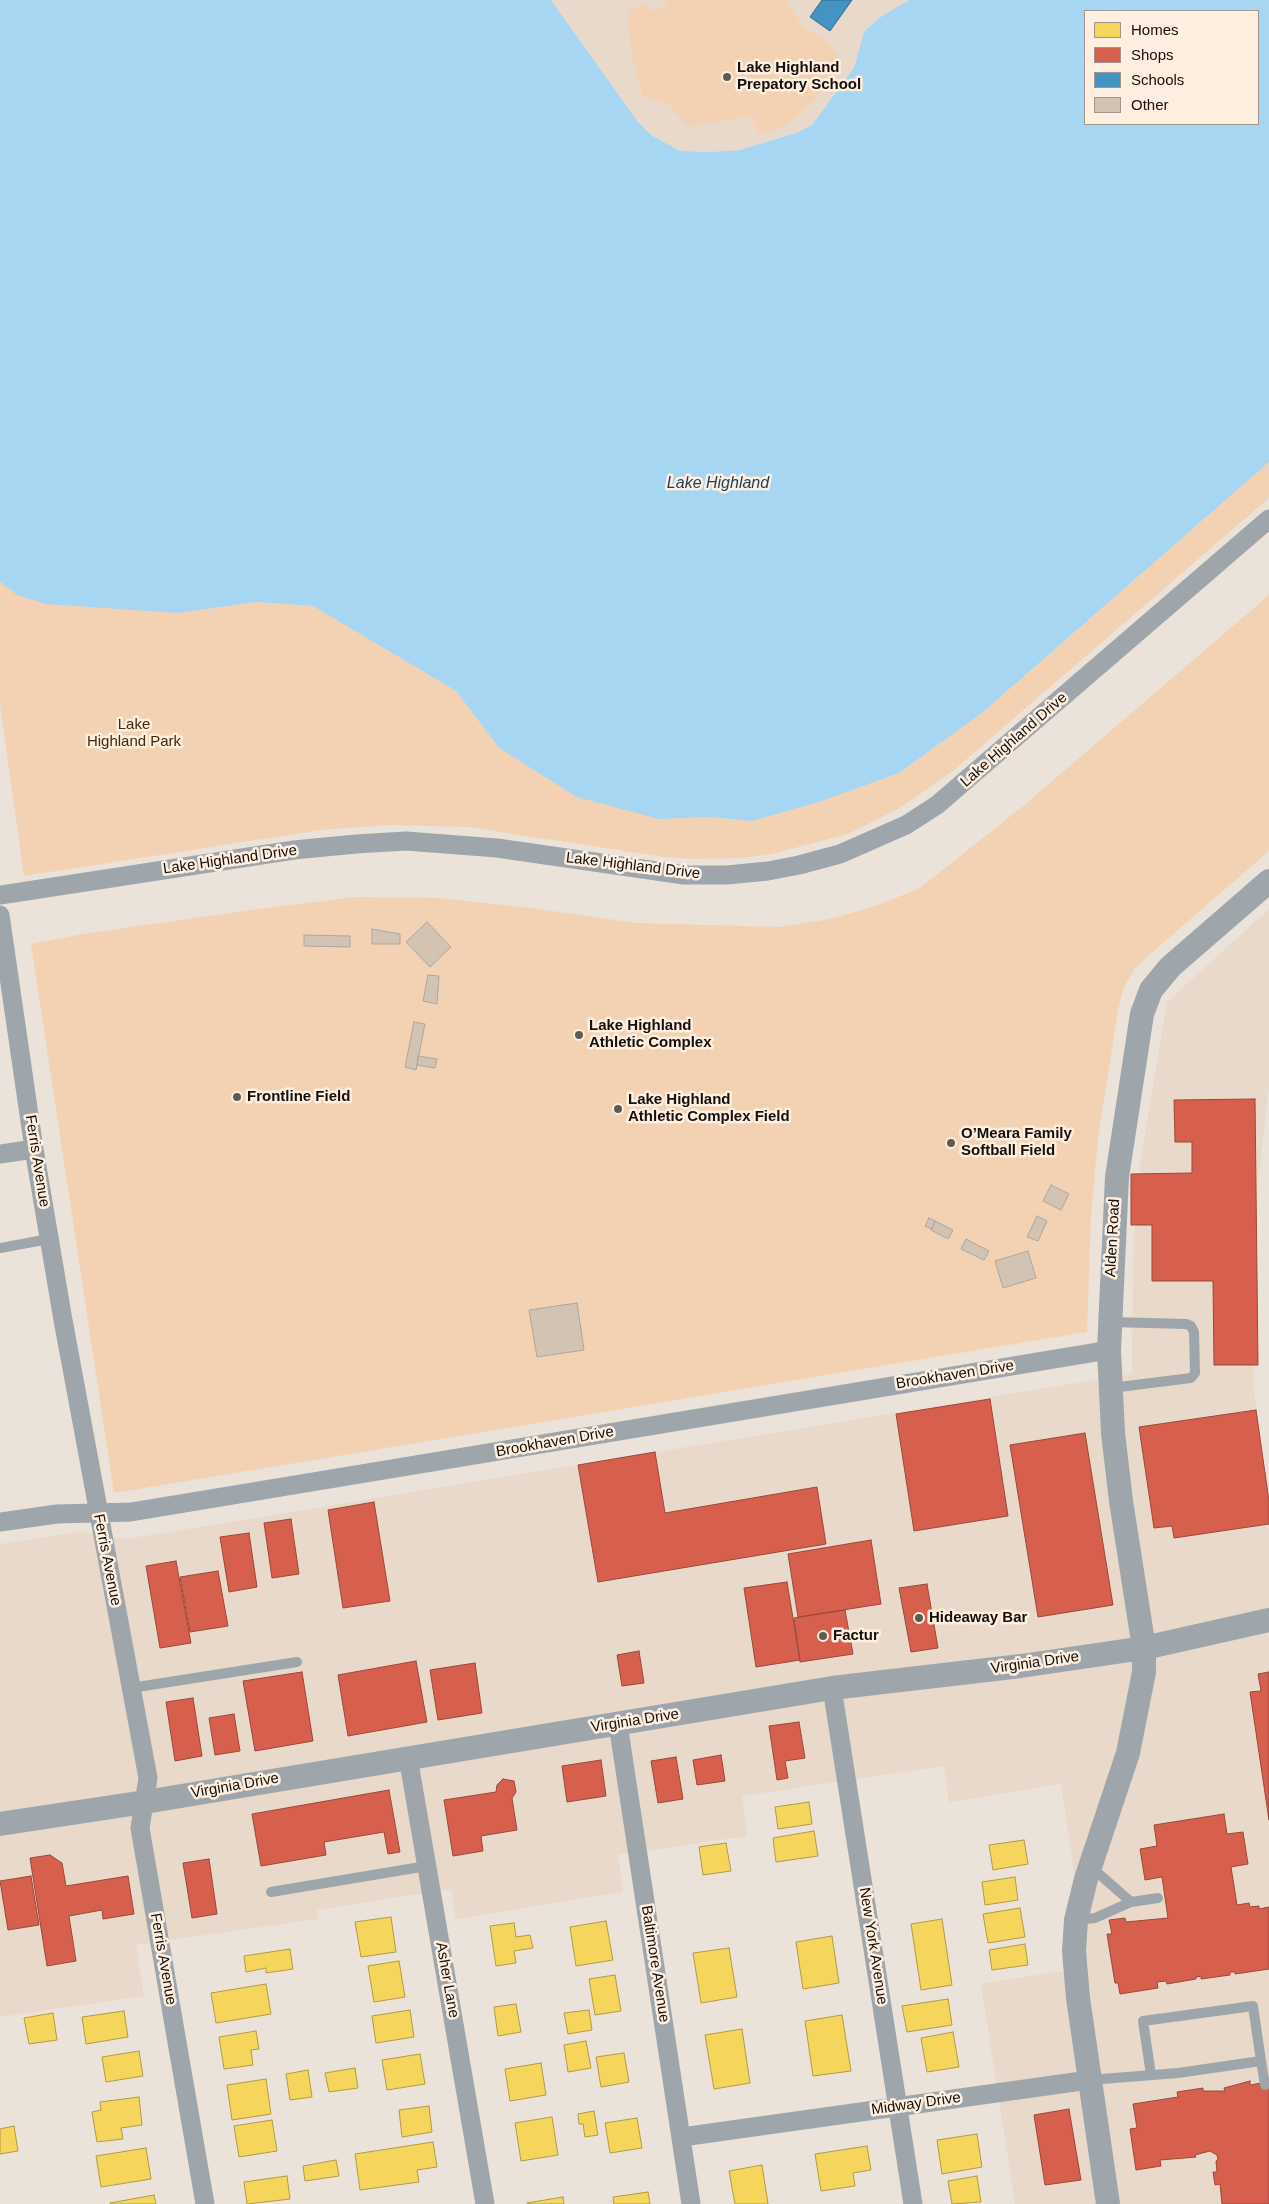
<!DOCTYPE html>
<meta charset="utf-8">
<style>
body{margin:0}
#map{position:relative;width:1269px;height:2204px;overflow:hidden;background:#ebe2da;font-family:Helvetica,sans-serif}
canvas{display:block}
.legend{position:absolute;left:1084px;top:10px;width:175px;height:115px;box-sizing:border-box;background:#ffefe0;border:1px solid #a1968b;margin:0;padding:6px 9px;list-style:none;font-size:15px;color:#15100b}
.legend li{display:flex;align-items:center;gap:10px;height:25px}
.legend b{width:25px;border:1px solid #a1968b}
</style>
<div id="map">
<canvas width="1269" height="2204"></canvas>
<ul class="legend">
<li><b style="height:14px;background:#f6d55c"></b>Homes</li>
<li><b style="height:14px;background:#d6604d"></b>Shops</li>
<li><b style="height:14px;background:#4393c3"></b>Schools</li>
<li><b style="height:14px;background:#d3c3b2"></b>Other</li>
</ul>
</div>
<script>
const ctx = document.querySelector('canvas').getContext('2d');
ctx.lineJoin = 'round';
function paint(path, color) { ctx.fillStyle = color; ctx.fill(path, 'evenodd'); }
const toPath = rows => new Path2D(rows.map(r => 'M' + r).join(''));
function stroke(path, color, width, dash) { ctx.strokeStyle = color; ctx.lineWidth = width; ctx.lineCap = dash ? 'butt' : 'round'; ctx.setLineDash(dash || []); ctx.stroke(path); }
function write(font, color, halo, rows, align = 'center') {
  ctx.font = font + ' Helvetica,sans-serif'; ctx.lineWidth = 5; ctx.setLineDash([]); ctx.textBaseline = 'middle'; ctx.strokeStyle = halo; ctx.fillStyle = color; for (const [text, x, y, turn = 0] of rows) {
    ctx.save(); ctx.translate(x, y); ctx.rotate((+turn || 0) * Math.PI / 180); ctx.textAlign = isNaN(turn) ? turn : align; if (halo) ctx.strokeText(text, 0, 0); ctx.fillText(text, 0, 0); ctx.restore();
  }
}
const built = toPath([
 [551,0,909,0,879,18,864,32,854,68,812,125,796,133,740,150,711,152,680,151,651,135,637,121],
 [1269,909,1269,1085,1255,1210,1252,1306,1254,1390,1269,1506,1269,2204,1015,2204,981,1984,1088,1967,1061,1784,949,1802,944,1766,742,1796,747,1836,618,1855,623,1892,456,1919,451,1889,317,1910,318,1919,136,1945,144,1996,0,2017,0,1544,80,1532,126,1539,1132,1374,1133,1251,1140,1166,1167,1002]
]);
const green = toPath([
 [666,0,786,0,803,28,823,38,837,54,834,71,817,98,793,120,782,127,760,134,750,116,689,127,669,105,643,96,633,61,628,24,629,9,647,5,653,12,666,4],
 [1269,462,1269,498,954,770,900,808,848,834,772,854,742,858,693,859,664,857,467,827,389,825,321,830,24,876,0,705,0,582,17,595,178,613,256,602,313,606,456,691,499,748,659,819,709,817,752,821,822,801,899,773,983,712],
 [1269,595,1269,851,1156,949,1135,968,1124,987,1118,1010,1098,1138,1091,1216,1087,1332,114,1493,31,944,89,933,265,908,356,897,439,898,531,908,636,923,781,927,835,918,878,905,918,889,925,884,1022,807]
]);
const water = toPath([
 [0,0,551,0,637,121,651,135,680,151,711,152,740,150,796,133,812,125,854,68,864,32,879,18,909,0,1269,0,1269,462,983,712,899,773,822,801,752,821,709,817,659,819,577,797,499,748,456,691,313,606,256,602,178,613,46,604,17,595,0,582],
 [1085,11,1258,11,1258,124,1085,124]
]);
const homes = toPath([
 [809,1802,812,1824,778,1829,775,1807,809,1802],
 [814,1831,818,1856,776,1862,773,1838,814,1831],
 [1024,1840,1028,1864,993,1870,989,1845,1024,1840],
 [726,1843,731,1871,703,1875,699,1847,726,1843],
 [1015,1877,1018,1900,985,1905,982,1882,1015,1877],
 [1020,1908,1025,1937,988,1943,983,1914,1020,1908],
 [391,1917,396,1952,361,1957,355,1922,391,1917],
 [942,1919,952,1985,921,1990,911,1924,942,1919],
 [606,1921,613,1960,576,1966,570,1927,606,1921],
 [514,1923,516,1937,530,1935,533,1948,514,1951,516,1963,496,1966,490,1926,514,1923],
 [832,1936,839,1983,803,1989,796,1942,832,1936],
 [1025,1944,1028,1965,992,1970,989,1950,1025,1944],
 [729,1948,737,1997,701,2003,693,1953,729,1948],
 [290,1949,293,1969,266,1973,266,1968,246,1972,244,1956,290,1949],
 [399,1961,405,1997,374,2002,368,1966,399,1961],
 [615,1975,621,2011,595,2015,589,1979,615,1975],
 [266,1984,271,2014,216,2023,211,1993,266,1984],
 [948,1999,952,2025,907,2032,902,2006,948,1999],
 [516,2004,521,2032,498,2036,494,2007,516,2004],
 [410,2010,414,2037,376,2043,372,2016,410,2010],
 [589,2010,592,2030,568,2034,564,2013,589,2010],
 [124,2011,128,2037,86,2044,82,2017,124,2011],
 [53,2013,57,2040,29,2044,24,2018,53,2013],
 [842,2015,851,2071,813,2076,805,2021,842,2015],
 [742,2029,750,2083,714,2089,705,2035,742,2029],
 [256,2031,259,2049,251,2050,253,2065,224,2069,219,2037,256,2031],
 [953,2032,959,2067,927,2072,921,2038,953,2032],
 [586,2041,591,2068,568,2072,564,2045,586,2041],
 [139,2051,143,2076,106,2082,102,2057,139,2051],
 [624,2053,629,2082,601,2087,596,2057,624,2053],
 [420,2054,425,2084,387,2090,382,2060,420,2054],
 [541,2063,546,2095,510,2101,505,2069,541,2063],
 [355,2068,358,2088,329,2092,325,2073,355,2068],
 [308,2070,312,2097,290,2100,286,2074,308,2070],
 [266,2079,271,2114,232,2120,227,2085,266,2079],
 [139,2097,142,2125,121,2128,123,2139,97,2142,92,2112,101,2110,100,2102,139,2097],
 [429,2106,432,2132,402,2137,399,2110,429,2106],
 [594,2111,598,2135,585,2137,583,2124,579,2124,578,2114,594,2111],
 [552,2117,558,2155,521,2161,515,2123,552,2117],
 [637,2118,642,2148,610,2153,605,2123,637,2118],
 [272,2120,277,2151,239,2157,234,2126,272,2120],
 [14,2126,18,2151,0,2154,0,2129,14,2126],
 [977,2134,982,2167,942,2174,937,2140,977,2134],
 [433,2142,437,2167,417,2170,419,2182,360,2190,355,2154,433,2142],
 [867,2146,871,2170,853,2173,855,2186,821,2191,815,2154,867,2146],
 [146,2148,151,2179,101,2187,96,2156,146,2148],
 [336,2160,339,2176,305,2181,303,2166,336,2160],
 [762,2165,768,2204,735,2204,729,2171,762,2165],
 [287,2176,290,2199,247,2204,244,2182,287,2176],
 [977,2176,981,2202,952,2204,948,2181,977,2176],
 [648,2192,650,2204,614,2204,613,2197,648,2192],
 [154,2195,156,2204,110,2204,110,2203,154,2195],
 [563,2197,564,2204,527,2204,527,2203,563,2197]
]);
const shops = toPath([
 [1255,1099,1258,1365,1214,1365,1213,1281,1152,1281,1152,1225,1131,1225,1131,1174,1192,1173,1192,1142,1175,1142,1174,1100,1255,1099],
 [990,1399,1008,1516,914,1531,896,1414,990,1399],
 [1256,1410,1269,1501,1269,1524,1174,1538,1172,1526,1154,1528,1139,1427,1256,1410],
 [1085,1433,1113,1605,1038,1617,1010,1445,1085,1433],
 [655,1452,665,1513,817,1487,826,1544,598,1582,578,1465,655,1452],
 [374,1502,390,1601,343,1608,328,1510,374,1502],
 [291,1519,299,1574,272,1578,264,1523,291,1519],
 [249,1533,257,1587,229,1592,220,1537,249,1533],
 [871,1540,881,1604,798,1617,788,1554,871,1540],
 [176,1561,191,1643,160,1648,146,1566,176,1561],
 [218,1571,228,1626,190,1632,180,1577,218,1571],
 [787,1582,800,1660,756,1667,744,1588,787,1582],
 [927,1584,938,1648,911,1652,899,1588,927,1584],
 [845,1610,853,1654,800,1662,794,1618,845,1610],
 [639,1651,644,1683,622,1686,617,1655,639,1651],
 [416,1661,427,1722,348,1736,338,1675,416,1661],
 [475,1663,482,1713,438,1720,430,1670,475,1663],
 [302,1672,313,1741,255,1751,243,1681,302,1672],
 [1269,1672,1269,1820,1250,1692,1261,1691,1258,1674,1269,1672],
 [193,1698,202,1756,175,1761,166,1702,193,1698],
 [234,1714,240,1751,215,1755,209,1718,234,1714],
 [799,1722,805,1758,785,1761,788,1778,777,1780,769,1726,799,1722],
 [721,1755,725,1781,697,1785,693,1760,721,1755],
 [676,1757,683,1799,658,1803,651,1761,676,1757],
 [601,1760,606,1796,567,1802,562,1766,601,1760],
 [503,1779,514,1781,516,1792,512,1798,517,1830,481,1836,483,1851,453,1856,444,1800,496,1792,497,1785,503,1779],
 [389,1790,400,1852,388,1854,384,1832,324,1842,326,1855,261,1866,252,1814,389,1790],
 [1224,1814,1227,1834,1243,1832,1248,1864,1231,1867,1237,1905,1249,1903,1250,1907,1259,1906,1259,1909,1269,1907,1269,1969,1235,1974,1235,1972,1230,1972,1230,1975,1201,1979,1201,1976,1196,1977,1196,1979,1167,1984,1166,1981,1157,1982,1158,1988,1120,1994,1118,1983,1115,1983,1107,1934,1112,1934,1109,1920,1125,1918,1126,1922,1168,1918,1162,1877,1145,1880,1140,1849,1157,1846,1154,1825,1224,1814],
 [50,1855,62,1863,66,1886,128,1876,134,1914,103,1919,102,1910,69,1916,76,1961,47,1966,30,1858,50,1855],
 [209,1859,217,1914,192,1918,183,1863,209,1859],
 [31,1876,39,1925,8,1930,0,1881,31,1876],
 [1250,2081,1250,2085,1261,2083,1269,2084,1269,2204,1222,2204,1220,2184,1215,2185,1213,2172,1217,2172,1216,2161,1218,2160,1217,2155,1210,2151,1195,2155,1196,2157,1160,2160,1161,2166,1136,2170,1130,2129,1137,2128,1133,2104,1178,2097,1177,2092,1203,2088,1203,2091,1225,2091,1224,2088,1250,2081],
 [1069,2109,1081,2180,1045,2185,1034,2115,1069,2109]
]);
const schools = toPath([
 [822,0,852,0,830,31,810,17,822,0]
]);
const building = toPath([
 [427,922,451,947,430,967,406,942,427,922],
 [372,929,400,934,400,944,372,944,372,929],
 [304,935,350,936,350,947,304,946,304,935],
 [428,975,439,976,437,1004,423,1001,428,975],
 [414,1022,425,1024,416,1070,405,1067,414,1022],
 [418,1056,437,1059,435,1068,417,1065,418,1056],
 [1051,1185,1069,1194,1061,1210,1043,1201,1051,1185],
 [1037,1216,1047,1221,1038,1241,1027,1237,1037,1216],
 [929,1218,935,1221,932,1229,925,1226,929,1218],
 [935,1221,953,1230,948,1239,931,1230,935,1221],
 [966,1239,989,1251,984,1260,961,1249,966,1239],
 [1028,1251,1036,1278,1003,1288,995,1261,1028,1251],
 [577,1303,584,1350,537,1357,529,1310,577,1303]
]);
const service = toPath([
 [0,1248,49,1239],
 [1110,1322,1186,1324,1191,1326,1194,1332,1195,1373,1191,1378,1111,1388],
 [131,1688,297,1662],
 [1091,1867,1131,1902],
 [271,1892,427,1866],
 [1076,1920,1095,1918,1131,1902,1158,1898],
 [1261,2061,1265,2085],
 [1089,2080,1178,2073,1261,2061,1253,2006,1143,2021,1151,2075]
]);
const minor = toPath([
 [0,895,294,850,356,844,406,841,497,848,684,875,727,875,768,871,799,865,840,854,906,825,937,805,1269,519],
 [0,915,34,1149,63,1320,148,1778,140,1828,205,2204],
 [0,1154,34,1149],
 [0,1522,57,1514,131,1512,1109,1350],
 [832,1688,913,2204],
 [618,1724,691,2204],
 [408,1757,485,2204],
 [682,2137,1089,2080]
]);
const tertiary = toPath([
 [0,1824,145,1802,832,1688,1021,1666,1144,1648,1269,1620],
 [1108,2204,1078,1998,1074,1951,1076,1920,1086,1879,1128,1753,1144,1672,1144,1648,1121,1501,1113,1433,1109,1350,1117,1177,1142,1014,1151,990,1170,967,1269,881]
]);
const markers = [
 [727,77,5,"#605a53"],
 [579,1035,5,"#605a53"],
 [237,1097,5,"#605a53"],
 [618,1109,5,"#605a53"],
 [951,1143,5,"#605a53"],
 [919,1618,5,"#605a53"],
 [823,1636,5,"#605a53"]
];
const poiNames = [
 ["Lake Highland",737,68],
 ["Prepatory School",737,85],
 ["Lake Highland",589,1026],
 ["Athletic Complex",589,1043],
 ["Frontline Field",247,1097],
 ["Lake Highland",628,1100],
 ["Athletic Complex Field",628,1117],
 ["O’Meara Family",961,1134],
 ["Softball Field",961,1151],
 ["Hideaway Bar",929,1618],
 ["Factur",833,1636]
];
const parkNames = [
 ["Lake",134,725],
 ["Highland Park",134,742]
];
const streetNames = [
 ["Lake Highland Drive",1014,740,-41],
 ["Lake Highland Drive",230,860,-8],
 ["Lake Highland Drive",633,866,7],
 ["Ferris Avenue",37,1161,81],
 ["Alden Road",1113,1238,-87],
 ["Brookhaven Drive",955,1375,-9],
 ["Brookhaven Drive",555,1442,-10],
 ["Ferris Avenue",107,1560,79],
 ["Virginia Drive",1035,1663,-8],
 ["Virginia Drive",635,1721,-9],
 ["Virginia Drive",235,1786,-10],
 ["New York Avenue",873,1946,81],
 ["Ferris Avenue",163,1959,80],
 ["Baltimore Avenue",655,1964,81],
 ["Asher Lane",447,1980,80],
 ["Midway Drive",916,2104,-8]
];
const waterNames = [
 ["Lake Highland",718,484]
];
paint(built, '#e9d9ca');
paint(green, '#f2d2b2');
paint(water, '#a6d6f1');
paint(homes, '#f6d55c');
stroke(homes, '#b29a44', 1);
paint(shops, '#d6604d');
stroke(shops, '#9c4839', 1);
paint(schools, '#4393c3');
stroke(schools, '#356c8c', 1);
paint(building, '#d3c3b2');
stroke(building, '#ada6a0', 1);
stroke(service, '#9ea6ac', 10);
stroke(minor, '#9ea6ac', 19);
stroke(tertiary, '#9ea6ac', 24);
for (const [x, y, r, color] of markers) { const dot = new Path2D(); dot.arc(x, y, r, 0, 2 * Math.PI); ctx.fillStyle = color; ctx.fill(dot); stroke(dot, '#ffefe0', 2); }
write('bold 15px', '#15100b', '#ffefe0', poiNames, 'left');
write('15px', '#452a0c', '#ffefe0', parkNames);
write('15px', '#15100b', '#ffefe0', streetNames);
write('italic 16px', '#173f55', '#ffefe0', waterNames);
</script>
